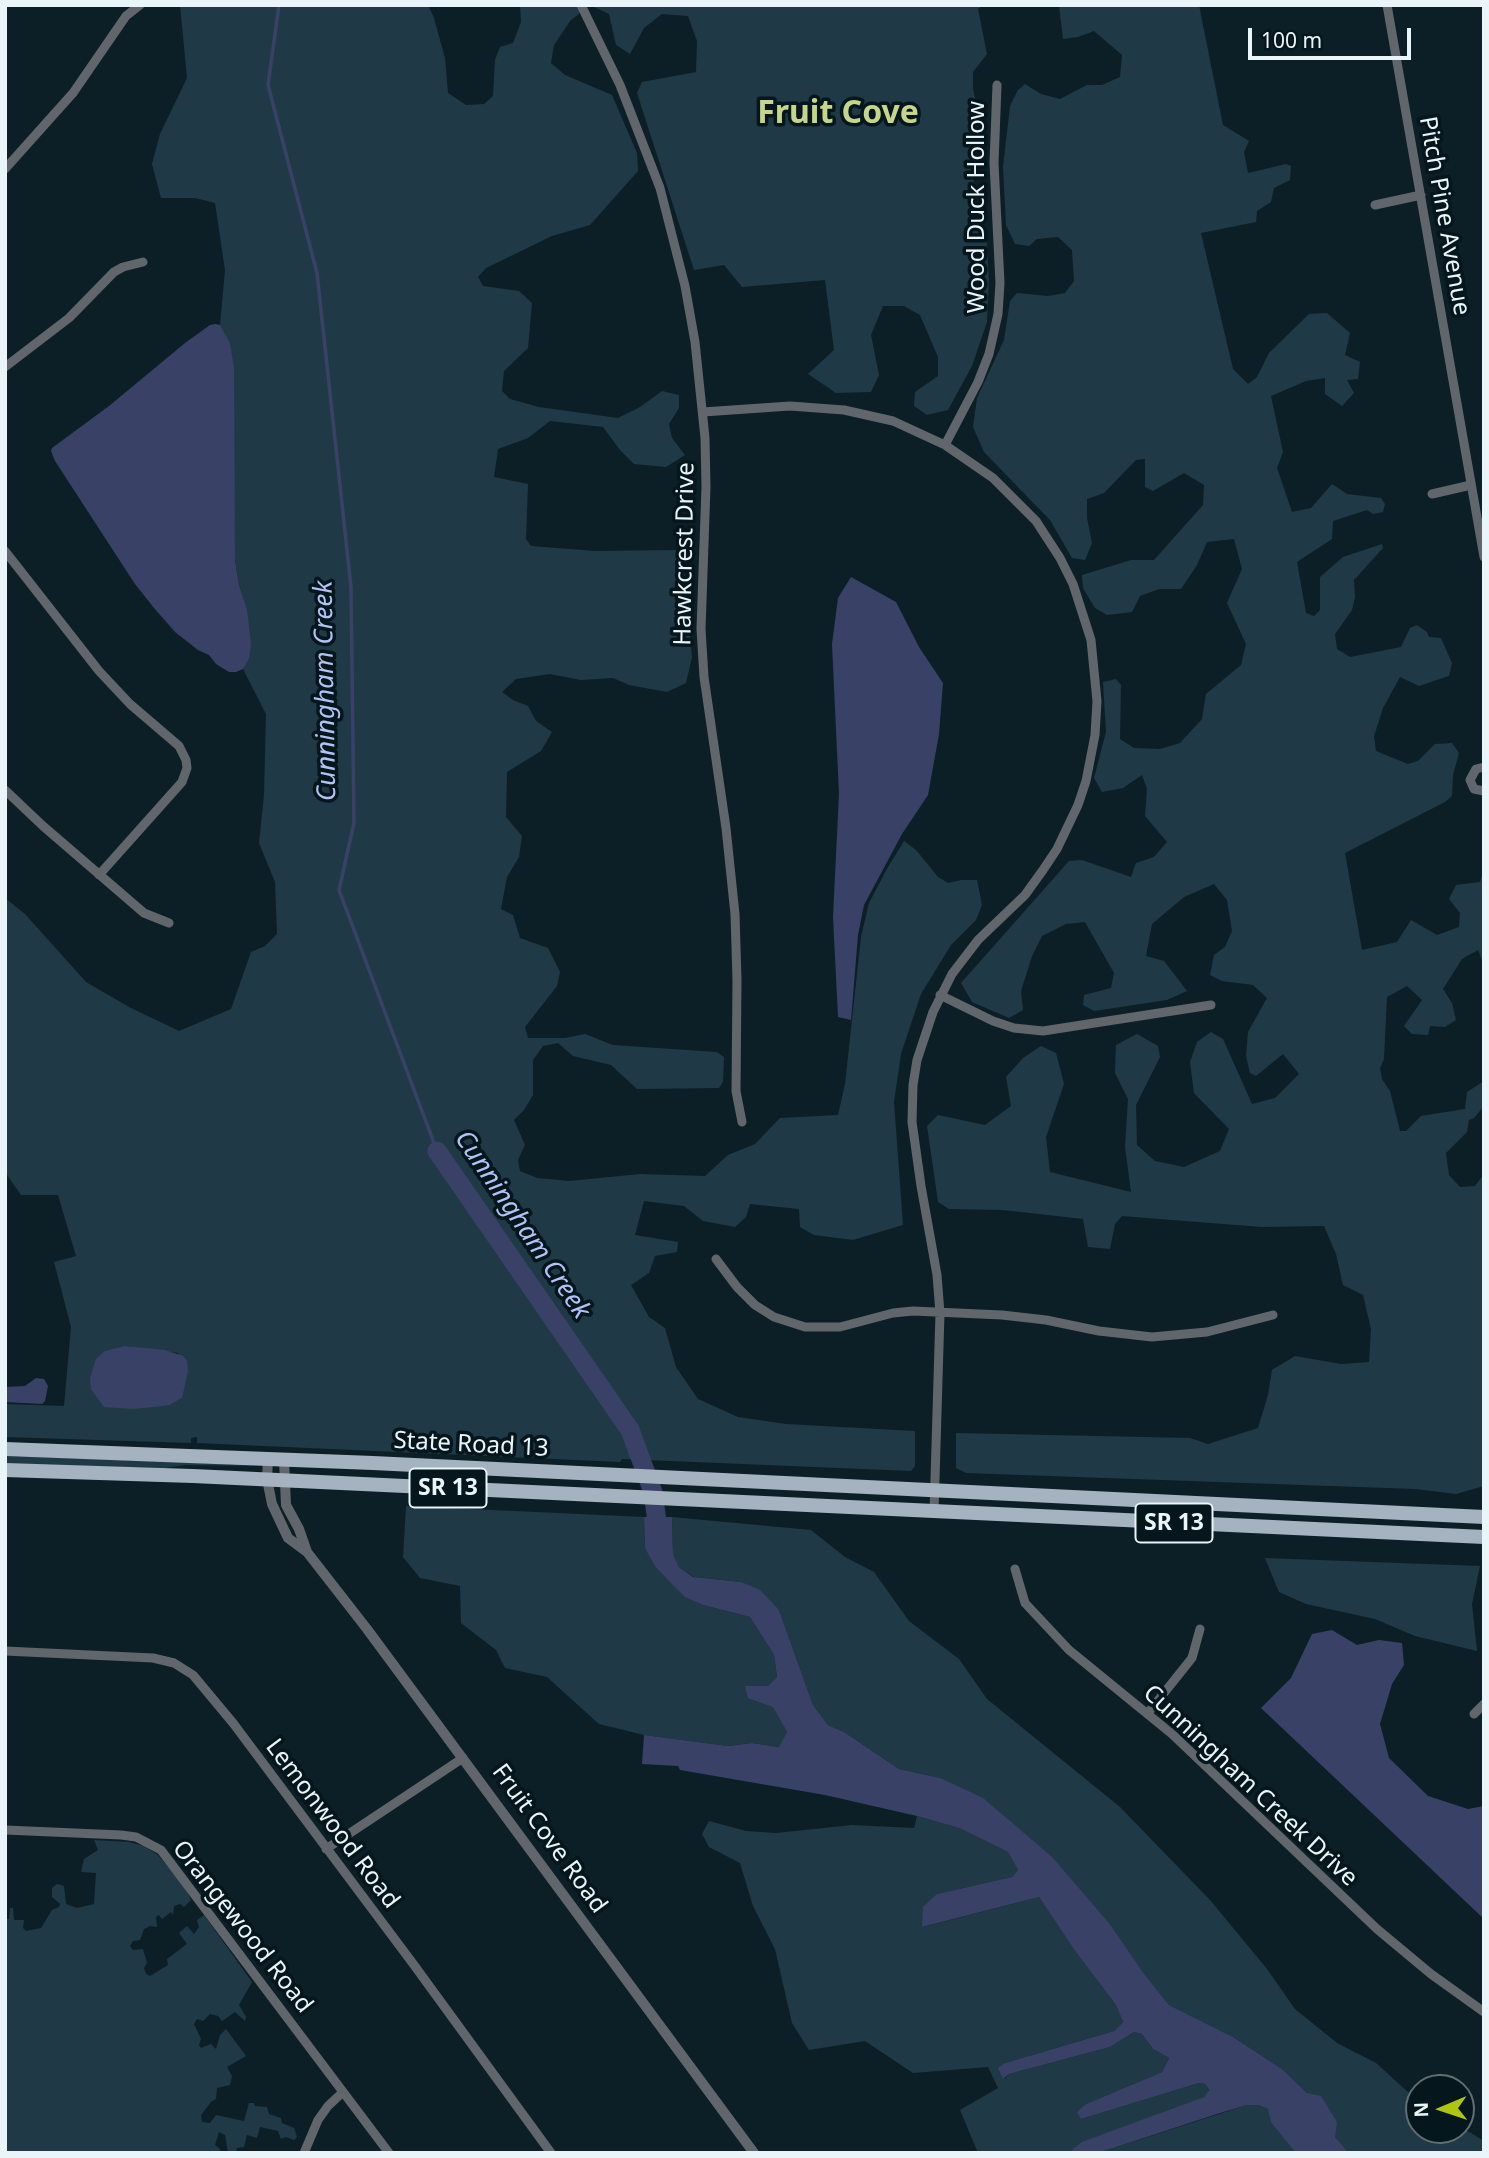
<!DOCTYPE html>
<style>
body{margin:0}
#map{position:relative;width:1489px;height:2158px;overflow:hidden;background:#0d1f26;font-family:"Noto Sans",sans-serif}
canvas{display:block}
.frame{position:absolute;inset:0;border:7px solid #eaf5fa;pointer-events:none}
.north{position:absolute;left:1405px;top:2074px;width:70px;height:70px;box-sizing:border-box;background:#05161d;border:2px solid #616f75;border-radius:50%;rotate:268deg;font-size:19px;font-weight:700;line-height:28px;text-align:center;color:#eaf5fa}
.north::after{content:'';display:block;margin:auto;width:24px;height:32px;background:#adc610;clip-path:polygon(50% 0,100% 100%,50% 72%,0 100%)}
.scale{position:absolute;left:1248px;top:28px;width:163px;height:32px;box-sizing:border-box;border:4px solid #eaf5fa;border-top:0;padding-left:9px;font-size:21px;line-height:24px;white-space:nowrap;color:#eaf5fa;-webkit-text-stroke:5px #05161d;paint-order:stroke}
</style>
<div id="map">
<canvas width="1489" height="2158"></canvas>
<div class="frame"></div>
<div class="north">N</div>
<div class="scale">100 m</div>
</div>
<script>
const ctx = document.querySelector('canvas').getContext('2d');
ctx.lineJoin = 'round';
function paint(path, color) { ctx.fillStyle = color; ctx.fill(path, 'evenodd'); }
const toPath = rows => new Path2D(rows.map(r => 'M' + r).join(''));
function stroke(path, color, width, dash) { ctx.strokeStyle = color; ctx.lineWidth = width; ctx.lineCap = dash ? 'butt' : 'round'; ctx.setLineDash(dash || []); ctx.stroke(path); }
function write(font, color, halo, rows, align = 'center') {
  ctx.font = font + ' "Noto Sans",sans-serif'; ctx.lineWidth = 7; ctx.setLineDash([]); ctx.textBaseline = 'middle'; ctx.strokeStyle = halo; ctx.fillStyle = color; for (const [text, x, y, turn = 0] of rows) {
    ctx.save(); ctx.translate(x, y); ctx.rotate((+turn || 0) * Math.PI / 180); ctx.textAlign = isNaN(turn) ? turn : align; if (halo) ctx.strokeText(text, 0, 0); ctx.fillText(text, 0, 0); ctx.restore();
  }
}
const green = toPath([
 [180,5,428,5,434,18,445,58,448,93,466,105,484,104,493,96,495,60,500,47,513,43,521,22,520,5,590,5,570,21,554,45,551,63,565,75,612,95,637,153,638,171,590,225,552,236,486,268,478,277,483,286,519,291,532,303,528,348,504,371,502,391,510,399,539,407,618,418,640,407,662,391,679,395,679,408,669,424,672,438,685,455,666,467,634,464,620,450,603,427,550,421,528,438,498,449,494,477,528,484,526,539,531,546,595,551,676,550,683,559,692,657,686,683,667,692,629,685,613,678,581,680,550,674,516,679,502,692,513,700,528,706,536,721,552,732,541,751,507,772,506,817,522,836,519,857,507,877,501,909,513,915,520,938,548,948,560,972,557,986,525,1027,528,1038,565,1038,585,1034,613,1045,717,1052,724,1057,723,1082,719,1088,637,1089,611,1065,573,1056,558,1043,543,1046,533,1060,533,1095,524,1110,514,1120,525,1145,518,1160,520,1171,537,1178,570,1181,640,1174,705,1176,728,1155,755,1144,780,1118,838,1115,845,1084,861,937,869,903,888,867,904,841,916,850,938,877,948,883,961,880,977,880,982,905,976,920,951,945,921,994,901,1054,894,1102,903,1225,853,1240,814,1235,800,1227,799,1209,750,1204,746,1217,735,1227,703,1221,684,1206,644,1201,635,1235,678,1242,677,1252,655,1256,649,1273,631,1285,649,1317,665,1328,676,1367,698,1399,738,1417,786,1424,915,1431,915,1466,911,1471,622,1459,620,1462,197,1443,197,1437,191,1438,191,1443,5,1437,5,1404,64,1406,71,1327,54,1262,76,1256,58,1195,21,1195,5,1172,5,898,25,914,86,982,129,1007,179,1031,231,1009,251,952,265,946,277,934,275,882,259,843,264,795,266,714,243,669,249,659,247,609,239,585,235,560,230,344,220,325,225,270,215,203,195,198,161,198,152,164,160,134,187,78],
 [125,1346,178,1353,182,1398,170,1405],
 [590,5,983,5,978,9,987,54,973,72,973,89,984,134,973,156,974,202,986,232,989,280,987,322,972,366,948,410,927,415,914,406,915,392,938,376,938,357,920,315,904,306,883,306,871,335,879,375,871,392,836,393,808,374,834,350,825,280,742,287,724,265,694,270,637,93,642,82,696,72,697,41,688,16,662,14,644,28,630,54,616,45,609,14],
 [1059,5,1199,5,1223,125,1249,141,1244,152,1248,173,1286,164,1291,166,1290,180,1274,188,1271,202,1257,211,1256,222,1201,233,1233,369,1248,384,1257,377,1269,353,1309,314,1327,313,1350,333,1345,355,1360,362,1358,379,1347,380,1354,393,1342,406,1325,394,1325,378,1306,381,1271,396,1283,452,1277,468,1292,512,1311,508,1332,484,1347,494,1381,498,1385,504,1383,512,1373,514,1367,510,1333,521,1332,539,1297,562,1306,613,1314,616,1320,610,1320,577,1343,557,1382,544,1383,548,1354,580,1355,597,1352,610,1335,634,1337,649,1350,657,1401,647,1410,628,1417,625,1427,632,1429,637,1441,638,1452,663,1449,676,1419,686,1400,677,1383,708,1374,736,1376,751,1408,764,1418,761,1435,744,1452,743,1459,753,1453,775,1452,796,1445,802,1345,853,1362,950,1397,942,1411,920,1437,935,1459,927,1460,913,1449,899,1456,885,1480,882,1484,867,1484,965,1478,950,1462,959,1443,989,1452,1003,1456,1020,1445,1027,1430,1026,1428,1035,1412,1034,1404,1026,1422,1000,1407,986,1387,997,1384,1059,1380,1068,1382,1079,1390,1091,1400,1131,1406,1131,1421,1116,1465,1109,1467,1092,1484,1081,1484,1106,1474,1118,1469,1120,1467,1132,1446,1153,1449,1175,1460,1187,1475,1186,1484,1174,1484,1486,1456,1494,1415,1489,966,1473,956,1468,956,1433,1190,1438,1208,1444,1258,1428,1268,1395,1272,1370,1295,1356,1341,1364,1369,1362,1371,1329,1363,1295,1343,1285,1336,1254,1324,1226,1261,1227,1122,1216,1115,1224,1110,1249,1088,1247,1083,1219,1003,1210,949,1209,938,1202,927,1126,938,1115,985,1125,1011,1106,1006,1077,1023,1058,1041,1046,1056,1053,1064,1084,1046,1137,1050,1172,1131,1192,1125,1147,1128,1099,1115,1073,1116,1045,1137,1034,1158,1046,1160,1057,1136,1105,1137,1145,1155,1161,1184,1167,1220,1151,1229,1129,1194,1093,1190,1062,1197,1042,1211,1032,1223,1039,1252,1104,1275,1098,1299,1074,1283,1054,1256,1076,1250,1073,1246,1056,1248,1032,1267,998,1253,985,1222,981,1210,975,1214,955,1225,947,1232,931,1227,900,1214,884,1184,897,1152,924,1146,956,1164,961,1187,991,1167,1000,1094,1011,1083,1005,1084,995,1111,988,1114,973,1085,922,1066,924,1042,936,1032,956,1021,991,1023,1010,1009,1018,972,1002,961,983,1069,861,1082,860,1131,877,1136,863,1154,857,1167,842,1145,816,1147,789,1142,775,1123,788,1102,792,1094,778,1106,732,1103,682,1116,679,1121,685,1120,739,1134,748,1160,749,1180,743,1202,719,1206,694,1241,665,1246,644,1227,603,1242,569,1234,539,1207,542,1197,565,1181,589,1159,589,1140,596,1132,612,1107,615,1095,608,1083,588,1082,575,1131,560,1154,560,1203,505,1204,485,1184,473,1153,491,1145,487,1145,459,1136,460,1104,493,1087,499,1087,518,1092,543,1085,560,1072,558,1050,520,984,452,973,427,977,398,1004,340,1010,301,1017,293,1048,296,1065,293,1074,281,1072,250,1058,237,1037,239,1029,246,1015,244,1006,225,1003,167,1010,106,1018,90,1025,84,1041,94,1060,99,1087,85,1102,85,1120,77,1122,55,1094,31,1078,37,1063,39],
 [5,1456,180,1462,256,1466,186,1465,165,1468,5,1464],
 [406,1506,644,1517,645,1548,685,1596,703,1605,750,1617,774,1655,777,1677,768,1686,773,1706,787,1732,780,1747,752,1743,728,1746,644,1735,599,1724,547,1677,505,1668,496,1650,461,1623,460,1586,420,1578,403,1557],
 [672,1517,811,1530,845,1557,874,1572,909,1621,959,1659,987,1699,1120,1807,1210,1900,1267,1969,1295,2009,1337,2043,1376,2063,1419,2102,1419,2130,1461,2130,1461,2127,1484,2141,1484,2153,1349,2153,1335,2137,1307,2093,1282,2069,1233,2037,1169,2005,1142,1971,940,1778,899,1769,844,1732,828,1725,813,1705,779,1610,741,1582,694,1577,679,1567,673,1554],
 [1265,1558,1480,1566,1472,1604,1477,1651,1415,1636,1375,1619,1306,1604,1279,1592],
 [917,1816,959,1828,1008,1852,1018,1870,1012,1877,937,1894,923,1927,1039,1897,1075,1951,1116,2005,1123,2022,1114,2031,1005,2063,1004,2079,1009,2074,1110,2047,1134,2032,1142,2034,1153,2049,1169,2058,1162,2072,1086,2104,1081,2119,1199,2083,1205,2084,1209,2091,1204,2097,1072,2150,1072,2153,978,2153,960,2110,998,2088,988,2067,913,2073,865,2041,809,2050,792,2023,775,1949,753,1906,740,1863,709,1847,702,1834,709,1821,746,1831,776,1833,852,1825,914,1828],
 [94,1840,129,1842,144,1846,158,1855,185,1887,191,1900,184,1907,180,1904,174,1906,173,1915,171,1912,162,1919,159,1915,156,1917,157,1927,150,1926,144,1929,140,1940,133,1941,130,1946,133,1950,143,1949,147,1963,144,1968,146,1974,150,1976,168,1965,167,1959,187,1944,179,1933,187,1926,194,1934,199,1927,197,1920,204,1915,252,1982,239,2005,246,2017,245,2021,235,2012,222,2021,218,2016,210,2014,203,2021,197,2019,194,2024,201,2039,199,2045,201,2048,211,2044,216,2049,220,2035,226,2029,246,2056,227,2067,232,2076,230,2085,217,2088,216,2099,211,2102,201,2115,202,2122,210,2123,216,2115,244,2121,249,2103,254,2103,255,2106,267,2107,269,2114,281,2118,282,2123,294,2128,297,2137,294,2140,286,2137,281,2139,278,2131,260,2127,257,2138,247,2135,244,2147,237,2148,236,2153,228,2153,225,2135,219,2132,215,2145,220,2149,220,2153,5,2153,5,1919,9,1919,10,1908,13,1908,14,1920,24,1920,23,1928,26,1931,41,1928,52,1910,59,1907,60,1904,52,1897,52,1888,57,1884,64,1886,66,1904,77,1908,94,1904,96,1873,81,1872,84,1859,98,1850],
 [1247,2105,1258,2105,1268,2109,1296,2153,1098,2153]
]);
const water = toPath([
 [215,324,220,325,230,343,234,368,235,560,239,585,247,609,251,644,249,659,243,669,236,672,229,672,216,664,209,655,198,650,175,632,154,608,135,584,55,461,51,451,52,448,109,406,185,343,210,325],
 [851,577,896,602,919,647,943,683,939,734,928,795,902,834,864,905,858,935,851,1020,838,1017,833,917,839,794,832,644,838,598],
 [125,1346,165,1350,183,1356,187,1361,188,1371,182,1398,170,1405,162,1406,133,1409,104,1407,91,1389,90,1378,96,1359,105,1351],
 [36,1378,44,1379,48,1386,45,1401,42,1404,5,1402,5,1387,25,1386],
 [644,1517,672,1517,673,1554,679,1567,693,1577,741,1582,760,1590,779,1610,813,1705,828,1725,844,1732,899,1769,940,1778,983,1798,1052,1857,1108,1922,1142,1971,1169,2005,1233,2037,1282,2069,1307,2093,1321,2096,1337,2122,1335,2137,1349,2153,1296,2153,1271,2122,1268,2109,1258,2105,1247,2105,1220,2113,1098,2153,1072,2153,1072,2150,1082,2142,1204,2097,1209,2090,1205,2084,1199,2083,1081,2119,1077,2112,1086,2104,1162,2072,1169,2058,1153,2049,1142,2034,1134,2032,1110,2047,1009,2074,1003,2079,998,2068,1005,2063,1114,2031,1123,2022,1116,2005,1075,1951,1039,1897,922,1927,923,1907,937,1894,1012,1877,1018,1870,1008,1852,959,1828,917,1816,825,1795,680,1770,678,1766,642,1764,644,1735,728,1746,752,1743,779,1747,787,1732,773,1707,748,1698,745,1686,768,1686,777,1677,774,1655,750,1617,703,1605,685,1597,669,1581,655,1566,645,1548],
 [1332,1630,1357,1645,1379,1640,1402,1643,1404,1665,1392,1684,1380,1724,1389,1758,1428,1796,1468,1809,1484,1806,1484,1919,1261,1708,1291,1678,1312,1634]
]);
const stream = toPath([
 [279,5,268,85,317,273,351,587,354,823,339,890,437,1151]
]);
const river = toPath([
 [437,1151,630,1430,653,1492,660,1544]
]);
const minor = toPath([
 [581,5,620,85,660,188,685,286,695,342,705,438,706,487,701,629,704,677,726,828,735,914,737,980,736,1091,742,1122],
 [1387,5,1484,557],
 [5,169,73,93,126,16,140,5],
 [1375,205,1421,195],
 [5,367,69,318,114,272,123,267,143,262],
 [703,412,790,406,844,410,893,421,945,445,993,478,1036,521,1060,558,1073,584,1091,640,1097,701,1095,735,1086,781,1078,805,1057,849,1043,870,1025,895,978,940,952,974,933,1012,917,1060,913,1085,912,1122,921,1186,937,1275,940,1313,934,1512],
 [945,445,978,382,989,354,998,314,1000,283,994,163,997,85],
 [1432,494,1471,485],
 [5,551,99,671,130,704,179,746,186,760,187,768,182,782,99,875],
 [1484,767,1476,769,1470,780,1474,789,1484,791],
 [5,790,43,826,144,913,169,923],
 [940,995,993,1021,1014,1028,1043,1031,1211,1005],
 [716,1259,737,1287,755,1305,774,1317,805,1327,840,1327,893,1313,913,1311,1002,1315,1046,1320,1099,1331,1152,1337,1207,1332,1273,1315],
 [1015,1569,1025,1603,1069,1650,1172,1734,1377,1929,1431,1974,1484,2012],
 [5,1651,153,1658,174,1663,193,1675,233,1723,414,1965,551,2153],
 [1148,1713,1192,1658,1200,1629],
 [1474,1714,1484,1704],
 [5,1830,121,1835,136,1837,161,1850,389,2153],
 [326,1849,463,1758],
 [304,2153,318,2120,328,2106,343,2092]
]);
const tertiary = toPath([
 [268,1459,267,1479,272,1504,288,1538,307,1552,367,1629,754,2153],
 [284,1460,286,1505,299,1529,307,1552]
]);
const primary = toPath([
 [5,1449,373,1463,1484,1517],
 [5,1470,193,1476,1484,1537]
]);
const shields = [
 [448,1488,77],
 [1174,1523,77]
];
const shieldNames = [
 ["SR 13",448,1488],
 ["SR 13",1174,1523]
];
const streetNames = [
 ["Wood Duck Hollow",977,207,-90],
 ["Pitch Pine Avenue",1444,216,80],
 ["Hawkcrest Drive",685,554,-89],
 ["State Road 13",471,1445,3],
 ["Cunningham Creek Drive",1250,1786,43],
 ["Lemonwood Road",332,1824,53],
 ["Fruit Cove Road",549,1839,54],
 ["Orangewood Road",242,1927,52]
];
const waterNames = [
 ["Cunningham Creek",326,691,-91],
 ["Cunningham Creek",522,1225,56]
];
const districtNames = [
 ["Fruit Cove",838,114]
];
paint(green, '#1f3a46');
paint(water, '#394266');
stroke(stream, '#394266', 3.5);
stroke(river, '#394266', 19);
stroke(minor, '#60666c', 9);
stroke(tertiary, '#60666c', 10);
stroke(primary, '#a5b2bf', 14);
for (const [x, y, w] of shields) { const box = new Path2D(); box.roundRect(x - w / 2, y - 19.5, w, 39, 5); ctx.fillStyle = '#05161d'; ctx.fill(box); stroke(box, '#eaf5fa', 2); }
write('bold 23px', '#eaf5fa', null, shieldNames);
write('24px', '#eaf5fa', '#05161d', streetNames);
write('italic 26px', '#b3c2f4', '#05161d', waterNames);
write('bold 32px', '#c5d68a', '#05161d', districtNames);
</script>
